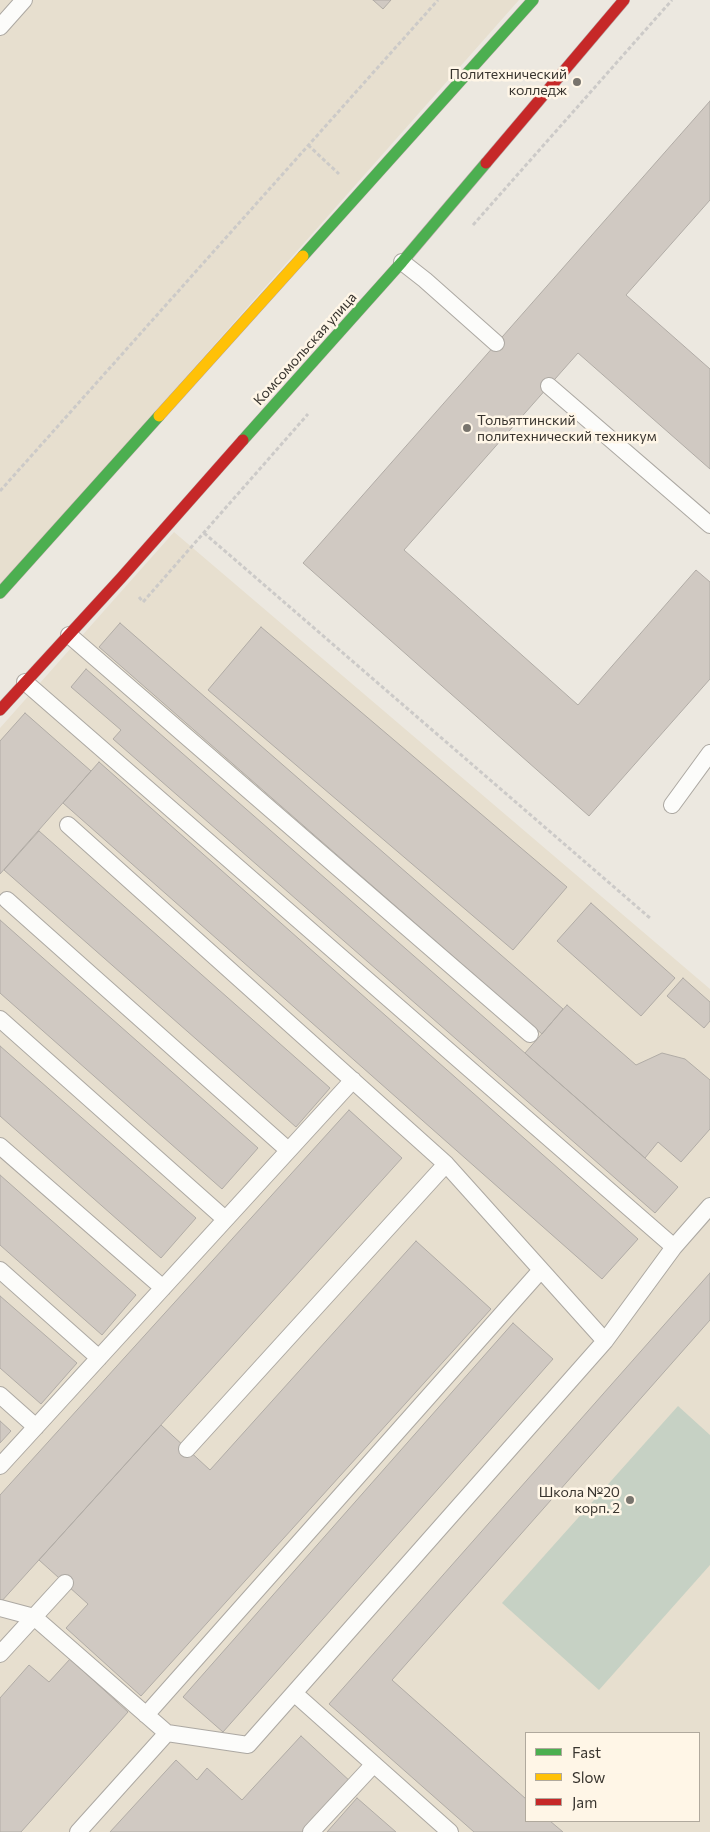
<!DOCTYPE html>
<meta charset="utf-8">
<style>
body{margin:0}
#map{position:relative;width:710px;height:1832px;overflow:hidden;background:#ece8e0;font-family:Commissioner,sans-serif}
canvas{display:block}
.legend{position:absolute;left:525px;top:1732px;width:175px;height:90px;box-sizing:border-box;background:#fff6e7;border:1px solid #b0a99d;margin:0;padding:6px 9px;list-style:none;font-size:15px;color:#39352f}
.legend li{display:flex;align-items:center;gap:10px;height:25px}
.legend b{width:25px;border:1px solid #b0a99d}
</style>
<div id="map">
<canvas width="710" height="1832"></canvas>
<ul class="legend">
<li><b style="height:6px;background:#4caf50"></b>Fast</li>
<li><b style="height:6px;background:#ffc107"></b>Slow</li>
<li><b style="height:6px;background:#c62828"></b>Jam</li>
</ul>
</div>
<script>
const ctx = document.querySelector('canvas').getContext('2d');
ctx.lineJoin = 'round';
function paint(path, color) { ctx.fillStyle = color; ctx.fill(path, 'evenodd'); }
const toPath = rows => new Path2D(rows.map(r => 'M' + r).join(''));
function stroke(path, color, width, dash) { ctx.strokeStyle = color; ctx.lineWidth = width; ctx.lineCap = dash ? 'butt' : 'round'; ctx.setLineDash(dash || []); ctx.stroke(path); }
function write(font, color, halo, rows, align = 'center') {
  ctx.font = font + ' Commissioner,sans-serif'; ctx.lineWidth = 5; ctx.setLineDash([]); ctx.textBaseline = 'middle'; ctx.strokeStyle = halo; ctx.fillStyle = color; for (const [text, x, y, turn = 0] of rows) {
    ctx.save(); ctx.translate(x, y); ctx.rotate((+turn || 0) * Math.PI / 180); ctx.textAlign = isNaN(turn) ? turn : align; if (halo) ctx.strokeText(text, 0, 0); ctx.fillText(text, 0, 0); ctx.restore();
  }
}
const built = toPath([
 [0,0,519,0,0,587],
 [174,532,710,989,710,1832,0,1832,0,728],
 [526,1733,699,1733,699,1821,526,1821]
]);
const green = toPath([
 [678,1406,710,1435,710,1565,599,1690,502,1603]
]);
const building = toPath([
 [373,0,391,0,383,9,373,0],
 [710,101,710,200,626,295,710,369,710,469,578,353,404,550,578,705,696,570,710,582,710,679,589,816,303,563,710,101],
 [120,623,563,1009,542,1034,99,647,120,623],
 [261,627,567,887,513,950,208,690,261,627],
 [86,669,678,1187,655,1213,113,739,121,730,71,687,86,669],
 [25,713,91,771,0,874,0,741,25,713],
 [99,762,638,1239,602,1279,63,803,99,762],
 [39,831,330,1088,296,1127,4,870,39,831],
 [591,903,675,978,641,1016,557,941,591,903],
 [0,920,258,1148,222,1189,0,993,0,920],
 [683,978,710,1002,710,1021,704,1028,667,996,683,978],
 [567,1005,636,1065,662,1053,685,1059,710,1080,710,1129,681,1162,658,1142,645,1158,525,1053,567,1005],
 [0,1046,196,1218,161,1258,0,1116,0,1046],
 [349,1110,402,1158,0,1603,0,1495,349,1110],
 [0,1175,136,1295,102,1335,0,1245,0,1175],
 [416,1241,491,1309,141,1696,66,1628,88,1604,39,1560,161,1425,210,1470,416,1241],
 [710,1273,710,1320,392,1680,526,1799,526,1821,550,1821,563,1832,474,1832,329,1704,710,1273],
 [0,1296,77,1363,41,1404,0,1368,0,1296],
 [513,1323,553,1359,223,1732,183,1697,513,1323],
 [0,1421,11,1431,0,1443,0,1421],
 [70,1659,128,1712,21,1832,0,1832,0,1698,29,1665,49,1682,70,1659],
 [301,1736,352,1783,308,1832,110,1832,176,1760,197,1780,207,1768,242,1800,301,1736],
 [357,1798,396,1832,327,1832,357,1798]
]);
const path = toPath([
 [308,145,339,174],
 [473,225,672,0],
 [0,491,438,0],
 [204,533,650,918],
 [139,597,143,602,308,414]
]);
const lane = toPath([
 [0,27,24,0],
 [402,262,425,280,496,343],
 [549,386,710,525],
 [69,635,530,1034],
 [25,682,674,1247],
 [672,805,710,753],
 [68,825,446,1164],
 [7,900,288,1150],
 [0,1019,225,1219],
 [0,1146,163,1288],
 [0,1270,99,1358],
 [0,1395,36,1427],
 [187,1449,446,1164,605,1341],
 [0,1466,353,1080],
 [0,1608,34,1617,167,1733,248,1745,294,1693],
 [0,1654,65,1583],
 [146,1715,541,1270],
 [78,1832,167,1733],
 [311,1832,374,1764],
 [450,1832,294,1693,605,1341,674,1247,710,1206]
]);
const fast = toPath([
 [303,256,533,0],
 [243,440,402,262,486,163],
 [0,593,159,416]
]);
const slow = toPath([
 [159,416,303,256]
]);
const jam = toPath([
 [486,163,624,0],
 [0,710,121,578,243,440]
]);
const markers = [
 [577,82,5,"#78746d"],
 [467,428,5,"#78746d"],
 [630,1500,5,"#78746d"]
];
const poiNames = [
 ["Политехнический",567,74],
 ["колледж",567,90],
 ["Тольяттинский",477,420,"left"],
 ["политехнический техникум",477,436,"left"],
 ["Школа №20",620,1492],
 ["корп. 2",620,1508]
];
const streetNames = [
 ["Комсомольская улица",305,349,-48]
];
paint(built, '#e7dfcf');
paint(green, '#c6d1c4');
paint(building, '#d0c9c2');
stroke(building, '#b1aca6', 1);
stroke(lane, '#aca8a2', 18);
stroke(fast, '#b3a3a3', 12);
stroke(slow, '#b3a3a3', 12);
stroke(jam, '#b3a3a3', 12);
stroke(path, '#cccac8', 3, [4, 2.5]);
stroke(lane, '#fcfcfa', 16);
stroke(fast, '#4caf50', 11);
stroke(slow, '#ffc107', 11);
stroke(jam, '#c62828', 11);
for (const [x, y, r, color] of markers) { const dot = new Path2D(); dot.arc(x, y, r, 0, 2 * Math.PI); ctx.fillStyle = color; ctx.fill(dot); stroke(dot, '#fff6e7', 2); }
write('14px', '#39352f', '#fff6e7', poiNames, 'right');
write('14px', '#39352f', '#fff6e7', streetNames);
</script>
